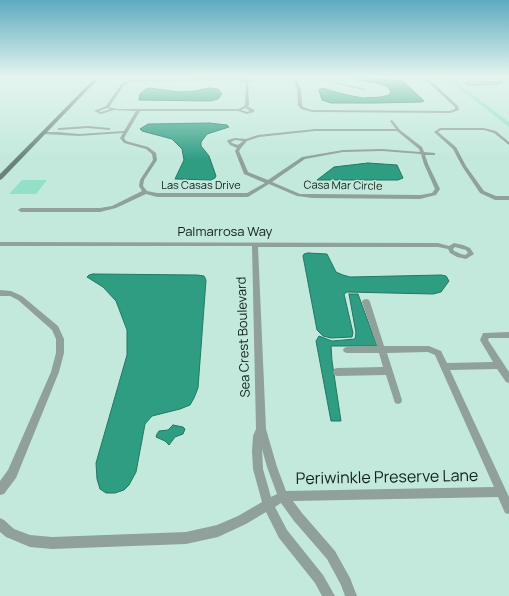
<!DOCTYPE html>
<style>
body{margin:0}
canvas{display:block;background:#c2e9dc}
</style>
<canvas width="509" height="596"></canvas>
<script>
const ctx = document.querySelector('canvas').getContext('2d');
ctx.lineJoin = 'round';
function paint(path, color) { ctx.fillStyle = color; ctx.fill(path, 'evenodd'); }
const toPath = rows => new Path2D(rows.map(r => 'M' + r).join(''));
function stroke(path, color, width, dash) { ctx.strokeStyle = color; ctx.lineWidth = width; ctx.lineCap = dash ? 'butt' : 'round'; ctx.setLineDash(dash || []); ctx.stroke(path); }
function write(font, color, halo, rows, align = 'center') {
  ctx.font = font + ' Manrope,sans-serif'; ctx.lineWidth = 3; ctx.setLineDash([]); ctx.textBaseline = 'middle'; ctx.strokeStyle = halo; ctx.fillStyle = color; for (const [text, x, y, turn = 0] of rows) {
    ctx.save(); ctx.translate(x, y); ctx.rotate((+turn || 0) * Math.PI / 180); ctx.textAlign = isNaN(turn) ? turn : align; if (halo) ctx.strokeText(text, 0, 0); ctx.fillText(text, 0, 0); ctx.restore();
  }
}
const green = toPath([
 [445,77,449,77,509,122,509,127],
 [22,180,47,180,36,194,9,194]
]);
const water = toPath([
 [341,77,364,77,403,81,424,101,421,102,375,103,331,103,322,100,319,90,322,88,347,95,363,98,381,97,389,95,391,92,388,87,378,83,341,77],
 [150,88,179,92,195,91,209,88,218,89,222,94,218,99,210,101,139,100,140,94,146,89,150,88],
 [209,123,227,125,229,127,207,134,201,142,201,146,209,156,216,176,215,178,211,180,175,179,184,160,182,149,172,139,142,131,140,129,148,124,209,123],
 [368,163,397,165,403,178,398,180,317,180,334,167,368,163],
 [308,253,327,254,336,272,343,275,350,277,441,275,446,276,449,281,441,292,433,294,347,292,344,294,353,333,352,337,331,338,323,336,317,330,303,256,304,254,308,253],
 [93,274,197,275,204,276,206,280,198,388,194,398,190,405,180,409,152,416,145,424,136,472,129,485,124,490,115,493,106,493,100,489,97,479,96,463,127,355,127,330,116,301,103,287,87,277,89,275,93,274],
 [349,294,358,294,377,346,331,346,332,361,341,421,331,421,316,341,319,336,332,341,355,339,356,333,349,294],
 [173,425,183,427,185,429,183,434,175,437,169,445,165,441,156,437,157,434,159,431,168,430,173,425]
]);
const street = toPath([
 [293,77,295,77,301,89,302,105,303,107,312,110,450,111,455,109,455,107,428,82,418,77,421,77,430,80,458,106,459,110,450,113,312,112,301,109,298,105,297,89,293,77],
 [310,77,314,77,366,89,364,90,310,77],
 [502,77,504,77,502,82,498,85,468,86,463,82,499,81,502,77],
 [467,83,498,83,469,84,467,83],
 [234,78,253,79,253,81,248,82,249,105,247,106,254,110,254,112,247,114,238,111,140,111,124,138,126,141,148,147,156,153,157,160,144,180,143,186,147,191,157,193,247,193,265,183,244,174,235,151,237,148,230,145,227,141,228,140,235,138,246,139,258,135,315,129,396,129,390,121,392,120,400,130,422,147,424,152,435,153,435,155,425,155,428,164,440,189,436,195,420,199,312,198,297,196,269,184,248,197,157,197,146,194,116,208,100,212,21,212,18,210,21,208,100,208,112,206,142,191,139,186,140,180,153,160,152,154,146,149,124,143,120,138,123,133,79,136,43,134,42,134,42,132,58,132,79,134,124,131,136,111,114,110,101,114,94,111,106,106,122,83,130,80,234,78],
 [234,80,246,83,245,105,243,107,238,109,117,109,109,107,124,85,131,82,234,80],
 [107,108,111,109,101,112,99,111,107,108],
 [246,108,250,111,247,112,241,110,246,108],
 [315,131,397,131,419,149,420,152,382,149,343,150,302,157,268,180,248,172,239,151,241,148,247,141,259,137,315,131],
 [235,140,243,141,238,145,232,143,231,142,235,140],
 [382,151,421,154,424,164,435,189,432,193,420,195,312,194,300,194,272,182,305,159,343,152,382,151],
 [88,126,109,128,111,129,109,130,88,128,59,130,57,129,59,128,88,126],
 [440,128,484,128,496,131,509,142,509,145,494,133,484,130,441,130,438,132,456,147,466,166,484,191,496,196,509,196,509,200,495,200,480,193,462,166,453,149,434,132,440,128],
 [0,242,438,243,449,246,454,243,463,245,470,248,474,254,466,259,457,257,450,253,448,249,438,247,258,247,266,429,277,467,286,491,494,487,435,355,428,352,387,353,402,400,401,403,398,404,395,403,394,400,386,375,337,376,334,375,333,372,334,369,337,368,383,367,379,353,347,353,344,352,343,350,344,348,347,347,377,346,362,302,363,300,366,299,369,300,370,302,384,346,429,346,441,351,447,363,493,362,480,340,483,333,509,332,509,338,489,338,488,340,509,372,509,383,506,382,497,369,450,370,509,497,509,514,505,513,498,497,293,501,302,513,335,551,350,578,357,596,345,596,341,585,327,559,294,521,281,503,275,507,287,530,323,575,335,596,322,596,315,583,279,538,266,512,246,524,218,537,186,544,52,549,30,547,6,537,0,532,0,518,4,520,14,529,30,535,52,537,186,532,217,525,238,516,262,502,253,469,252,451,253,436,256,429,252,246,0,246,0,242],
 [455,247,466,250,468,253,465,255,461,254,454,251,453,249,455,247],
 [262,449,267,467,277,494,271,497,263,469,262,449],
 [0,290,11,291,22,296,58,326,64,339,64,353,59,372,16,478,4,494,0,495,0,481,8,470,51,372,56,353,56,339,52,330,18,300,10,296,0,296,0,290]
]);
const secondary = toPath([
 [96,77,100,77,2,179,0,180,0,174,96,77]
]);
const farStreetnames = [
 ["Las Casas Drive",201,186],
 ["Casa Mar Circle",343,186,1]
];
const streetNames = [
 ["Palmarrosa Way",225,232],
 ["Sea Crest Boulevard",244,337,-92]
];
const nearStreetnames = [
 ["Periwinkle Preserve Lane",387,478,-1]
];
paint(green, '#92e0c8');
paint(water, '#2e9d82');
stroke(water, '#257762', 1);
paint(street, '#90a09b');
paint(secondary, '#6a827a');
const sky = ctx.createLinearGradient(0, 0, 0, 160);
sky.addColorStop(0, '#5dabbf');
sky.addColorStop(0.48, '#e4f5ef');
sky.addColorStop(1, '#e4f5ef00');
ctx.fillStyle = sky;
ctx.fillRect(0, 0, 509, 160);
write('11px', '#0f1e19', '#c2e9dc', farStreetnames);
write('13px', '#0f1e19', '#c2e9dc', streetNames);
write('16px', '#0f1e19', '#c2e9dc', nearStreetnames);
</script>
